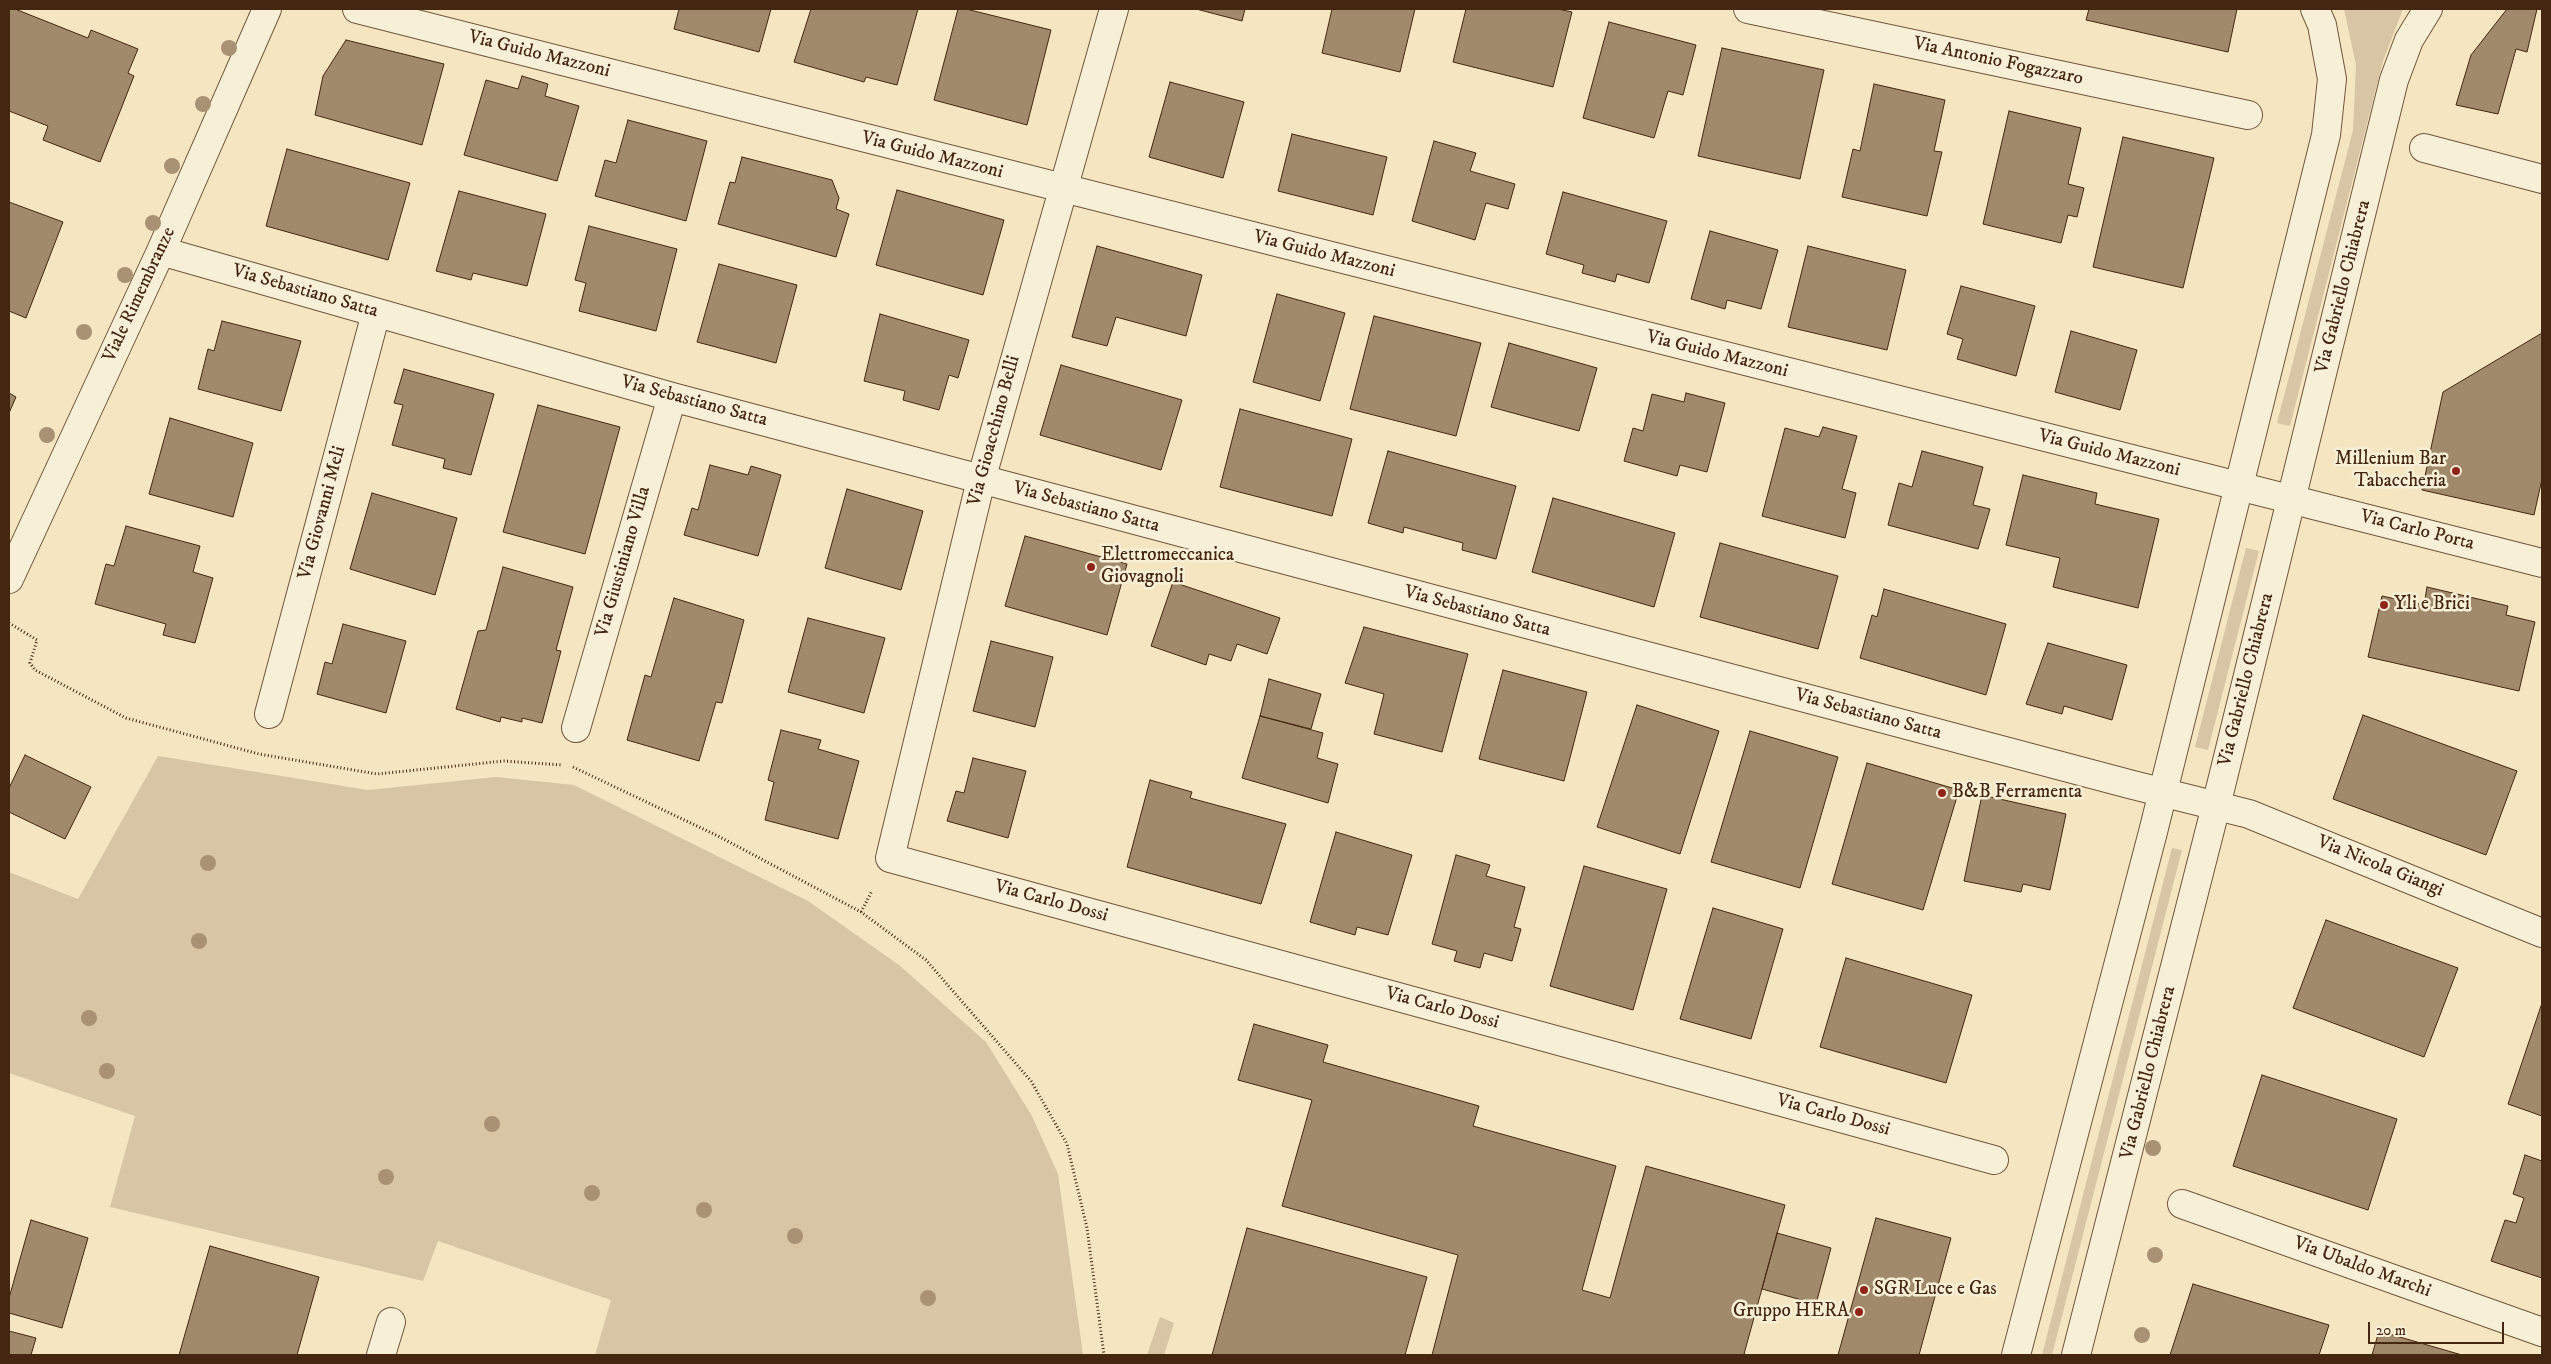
<!DOCTYPE html>
<style>
body{margin:0}
#map{position:relative;width:2551px;height:1364px;overflow:hidden;background:#f5e6c1;font-family:"IM FELL DW Pica",serif}
canvas{display:block}
.frame{position:absolute;inset:0;border:10px solid #452610;pointer-events:none}
.scale{position:absolute;left:2368px;top:1322px;width:136px;height:22px;box-sizing:border-box;border:2px solid #452610;border-top:0;padding-left:6px;font-size:15px;line-height:18px;white-space:nowrap;color:#452610;-webkit-text-stroke:4px #f8efd7;paint-order:stroke}
</style>
<div id="map">
<canvas width="2551" height="1364"></canvas>
<div class="frame"></div>
<div class="scale">20 m</div>
</div>
<script>
const ctx = document.querySelector('canvas').getContext('2d');
ctx.lineJoin = 'round';
function paint(path, color) { ctx.fillStyle = color; ctx.fill(path, 'evenodd'); }
const toPath = rows => new Path2D(rows.map(r => 'M' + r).join(''));
function stroke(path, color, width, dash) { ctx.strokeStyle = color; ctx.lineWidth = width; ctx.lineCap = dash ? 'butt' : 'round'; ctx.setLineDash(dash || []); ctx.stroke(path); }
function write(font, color, halo, rows, align = 'center') {
  ctx.font = font + ' "IM FELL DW Pica",serif'; ctx.lineWidth = 5; ctx.setLineDash([]); ctx.textBaseline = 'middle'; ctx.strokeStyle = halo; ctx.fillStyle = color; for (const [text, x, y, turn = 0] of rows) {
    ctx.save(); ctx.translate(x, y); ctx.rotate((+turn || 0) * Math.PI / 180); ctx.textAlign = isNaN(turn) ? turn : align; if (halo) ctx.strokeText(text, 0, 0); ctx.fillText(text, 0, 0); ctx.restore();
  }
}
const green = toPath([
 [2344,9,2403,9,2383,61,2290,426,2277,423,2353,130,2356,65],
 [2246,548,2259,551,2208,750,2195,747],
 [158,756,368,790,496,777,574,785,808,901,899,965,986,1042,1032,1116,1058,1174,1083,1355,595,1355,611,1300,438,1241,423,1281,110,1207,135,1116,9,1073,9,872,78,899],
 [2172,848,2182,850,2052,1355,2042,1355],
 [1160,1317,1174,1323,1164,1355,1147,1355]
]);
const building = toPath([
 [9,9,15,9,88,38,91,30,138,49,128,73,134,76,100,162,43,140,48,126,9,111,9,9],
 [679,9,771,9,759,52,674,29,679,9],
 [811,9,918,9,897,85,866,77,864,82,794,62,811,9],
 [958,9,966,9,1051,30,1027,125,934,100,958,9],
 [1196,9,1245,9,1242,21,1196,9],
 [1332,9,1415,9,1400,72,1322,53,1332,9],
 [1466,9,1558,9,1572,12,1553,87,1453,62,1466,9],
 [2089,9,2237,9,2228,52,2086,20,2089,9],
 [2507,9,2537,9,2527,52,2516,49,2498,114,2456,105,2471,55,2507,9],
 [1609,22,1696,45,1683,95,1668,91,1654,138,1583,118,1609,22],
 [346,40,444,64,422,145,315,115,323,76,346,40],
 [1722,48,1824,70,1800,179,1698,156,1722,48],
 [522,76,548,84,545,96,579,106,557,181,464,155,486,80,518,89,522,76],
 [1170,82,1244,102,1223,178,1149,157,1170,82],
 [1874,84,1945,100,1934,151,1942,152,1927,216,1842,197,1853,149,1860,151,1874,84],
 [2009,111,2081,128,2068,184,2084,188,2077,217,2068,215,2061,243,1983,224,2009,111],
 [628,120,707,141,686,221,595,196,605,160,616,163,628,120],
 [1292,134,1387,157,1373,215,1278,191,1292,134],
 [2123,137,2214,158,2183,288,2093,267,2123,137],
 [1434,141,1476,153,1470,171,1515,184,1508,209,1486,203,1475,240,1412,221,1434,141],
 [287,149,410,183,388,260,266,226,287,149],
 [742,157,832,180,839,198,836,209,849,214,836,257,718,224,730,182,735,183,742,157],
 [897,190,1004,220,983,295,876,265,897,190],
 [459,191,546,214,527,286,473,273,471,280,436,271,459,191],
 [1563,192,1667,221,1649,283,1617,274,1615,282,1582,273,1584,265,1546,254,1563,192],
 [9,202,63,222,26,318,9,311,9,202],
 [589,226,677,249,656,331,579,311,586,283,575,280,589,226],
 [1710,231,1778,250,1761,309,1727,300,1725,309,1691,299,1710,231],
 [1097,246,1202,275,1186,336,1116,317,1107,346,1072,337,1097,246],
 [1808,246,1906,270,1887,350,1788,327,1808,246],
 [719,264,797,285,776,363,697,342,719,264],
 [1961,286,2035,306,2016,376,1957,359,1963,339,1947,334,1961,286],
 [1277,294,1345,313,1320,401,1253,382,1277,294],
 [880,314,969,340,958,378,949,375,939,410,903,400,905,391,864,381,880,314],
 [1374,316,1481,343,1456,436,1350,409,1374,316],
 [222,321,301,341,281,411,198,389,208,349,214,351,222,321],
 [2071,331,2137,350,2120,410,2055,392,2071,331],
 [2542,333,2542,479,2534,515,2422,490,2443,392,2542,333],
 [1509,343,1597,368,1579,431,1491,407,1509,343],
 [1061,365,1182,400,1161,470,1040,435,1061,365],
 [404,369,494,394,471,475,443,468,445,459,392,445,403,405,394,403,404,369],
 [9,393,16,397,9,413,9,393],
 [1686,393,1725,403,1707,472,1680,465,1677,476,1624,461,1633,428,1643,431,1652,394,1684,402,1686,393],
 [538,405,620,427,585,554,503,532,538,405],
 [1240,409,1352,439,1332,516,1220,487,1240,409],
 [170,418,253,443,233,517,149,494,170,418],
 [1823,427,1857,436,1842,489,1856,493,1845,538,1762,516,1785,428,1819,437,1823,427],
 [1388,451,1516,486,1496,559,1462,550,1463,543,1404,527,1403,533,1368,523,1388,451],
 [1922,451,1983,467,1973,505,1990,509,1978,549,1888,525,1899,483,1912,487,1922,451],
 [710,465,748,475,751,466,781,475,758,556,684,535,692,508,698,510,710,465],
 [2023,475,2097,493,2095,504,2159,519,2138,608,2053,587,2060,558,2006,545,2023,475],
 [847,489,923,511,901,590,825,568,847,489],
 [372,493,457,518,435,595,350,569,372,493],
 [1553,498,1675,533,1654,607,1532,572,1553,498],
 [126,526,200,546,193,572,213,578,195,643,163,635,166,624,95,604,106,564,114,566,126,526],
 [1025,536,1127,564,1107,635,1005,606,1025,536],
 [1720,543,1838,576,1818,649,1700,617,1720,543],
 [503,567,573,587,556,650,561,651,542,723,522,718,522,722,501,717,500,722,456,709,478,631,486,630,503,567],
 [1173,582,1280,618,1267,654,1237,644,1231,661,1209,654,1206,665,1151,646,1173,582],
 [2427,587,2508,606,2506,615,2535,622,2519,691,2368,657,2382,596,2424,605,2427,587],
 [1884,589,2006,624,1986,695,1860,658,1872,615,1877,617,1884,589],
 [674,598,744,620,722,703,716,702,699,761,627,740,645,675,651,677,674,598],
 [808,618,885,638,864,713,788,692,808,618],
 [343,624,406,641,386,713,317,694,325,662,332,664,343,624],
 [1364,627,1468,654,1442,752,1374,734,1384,694,1345,683,1364,627],
 [991,641,1053,657,1035,727,973,711,991,641],
 [2048,643,2127,665,2112,720,2064,706,2062,714,2026,704,2048,643],
 [1503,670,1587,692,1564,781,1479,759,1503,670],
 [1269,679,1321,694,1311,729,1260,716,1269,679],
 [1637,705,1719,731,1680,854,1597,827,1637,705],
 [2363,715,2517,771,2486,855,2333,799,2363,715],
 [1260,716,1323,733,1317,758,1338,764,1328,803,1242,778,1260,716],
 [781,730,821,740,818,749,859,761,838,839,765,820,774,782,768,780,781,730],
 [1750,731,1838,757,1800,888,1711,862,1750,731],
 [25,755,91,787,65,839,9,812,9,788,25,755],
 [973,758,1026,771,1008,838,947,821,956,791,964,793,973,758],
 [1867,763,1959,790,1923,910,1832,884,1867,763],
 [1150,780,1192,792,1190,798,1286,824,1261,904,1127,867,1150,780],
 [1982,795,2066,814,2050,890,2023,884,2021,892,1964,881,1982,795],
 [1336,832,1412,855,1388,935,1357,927,1355,935,1310,922,1336,832],
 [1456,855,1490,865,1486,876,1525,887,1514,927,1521,929,1512,961,1484,953,1480,968,1454,961,1457,951,1432,944,1456,855],
 [1584,866,1667,889,1633,1010,1550,986,1584,866],
 [1713,908,1783,929,1751,1039,1680,1019,1713,908],
 [2326,920,2458,968,2424,1057,2293,1008,2326,920],
 [1846,958,1972,995,1946,1083,1820,1047,1846,958],
 [2542,1003,2542,1116,2508,1104,2542,1003],
 [1254,1024,1328,1045,1323,1062,1479,1106,1473,1126,1616,1166,1582,1290,1610,1298,1646,1166,1785,1205,1744,1354,1748,1355,1432,1355,1458,1255,1282,1206,1312,1100,1238,1080,1254,1024],
 [2262,1075,2397,1119,2368,1210,2233,1166,2262,1075],
 [2525,1155,2542,1161,2542,1278,2491,1261,2505,1220,2516,1223,2524,1198,2513,1194,2525,1155],
 [1876,1218,1951,1238,1919,1355,1838,1355,1876,1218],
 [31,1220,88,1238,62,1328,9,1313,9,1298,31,1220],
 [1247,1228,1427,1277,1405,1355,1212,1355,1247,1228],
 [1777,1233,1831,1248,1816,1304,1762,1289,1777,1233],
 [210,1246,319,1277,297,1355,179,1355,210,1246],
 [2193,1284,2329,1325,2319,1355,2170,1355,2193,1284],
 [9,1331,36,1338,31,1355,9,1355,9,1331],
 [2379,1331,2462,1355,2372,1355,2379,1331]
]);
const path = toPath([
 [9,623,37,640,30,663,35,670,126,718,259,754,377,774,504,761,562,765],
 [573,767,718,836,861,912,926,960,1031,1081,1067,1144,1087,1228,1104,1355],
 [861,912,872,891]
]);
const minor = toPath([
 [357,9,2542,563],
 [1114,9,981,480,890,858,1994,1160],
 [1748,9,2248,115],
 [2424,148,2542,179],
 [161,251,672,397,2129,784,2249,814,2542,933],
 [9,579,161,251,267,9],
 [269,714,376,313],
 [576,728,672,397],
 [2182,1204,2542,1332],
 [381,1355,391,1322]
]);
const tertiary = toPath([
 [2016,1355,2153,832,2326,135,2332,79,2322,25,2315,9],
 [2076,1355,2216,806,2394,80,2409,40,2428,9]
]);
const trees = [
 [229,48],
 [203,104],
 [172,166],
 [153,223],
 [125,275],
 [84,332],
 [47,435],
 [208,863],
 [199,941],
 [89,1018],
 [107,1071],
 [492,1124],
 [2153,1148],
 [386,1177],
 [592,1193],
 [704,1210],
 [795,1236],
 [2155,1255],
 [928,1298],
 [2142,1335]
];
const markers = [
 [2456,471,5,"#8f2418"],
 [1091,567,5,"#8f2418"],
 [2384,605,5,"#8f2418"],
 [1942,793,5,"#8f2418"],
 [1864,1290,5,"#8f2418"],
 [1859,1312,5,"#8f2418"]
];
const streetNames = [
 ["Via Guido Mazzoni",539,55,14],
 ["Via Antonio Fogazzaro",1998,62,12],
 ["Via Guido Mazzoni",932,156,14],
 ["Via Guido Mazzoni",1324,255,14],
 ["Via Gabriello Chiabrera",2344,287,-76],
 ["Via Sebastiano Satta",305,292,16],
 ["Viale Rimembranze",140,295,-65],
 ["Via Guido Mazzoni",1717,355,14],
 ["Via Sebastiano Satta",694,402,15],
 ["Via Gioacchino Belli",995,431,-75],
 ["Via Guido Mazzoni",2109,454,14],
 ["Via Sebastiano Satta",1086,508,15],
 ["Via Giovanni Meli",323,513,-75],
 ["Via Carlo Porta",2417,531,14],
 ["Via Giustiniano Villa",624,562,-74],
 ["Via Sebastiano Satta",1477,612,15],
 ["Via Gabriello Chiabrera",2247,680,-76],
 ["Via Sebastiano Satta",1868,715,15],
 ["Via Nicola Giangi",2380,867,22],
 ["Via Carlo Dossi",1051,902,15],
 ["Via Carlo Dossi",1442,1009,15],
 ["Via Gabriello Chiabrera",2149,1073,-76],
 ["Via Carlo Dossi",1833,1116,15],
 ["Via Ubaldo Marchi",2362,1268,20]
];
const poiNames = [
 ["Millenium Bar",2446,460,"right"],
 ["Tabaccheria",2446,482,"right"],
 ["Elettromeccanica",1101,556],
 ["Giovagnoli",1101,578],
 ["Yli e Brici",2394,605],
 ["B&B Ferramenta",1952,793],
 ["SGR Luce e Gas",1874,1290],
 ["Gruppo HERA",1849,1312,"right"]
];
paint(green, '#d7c5a3');
paint(building, '#a18a6c');
stroke(building, '#452610', 1);
stroke(minor, '#71563c', 30);
stroke(tertiary, '#71563c', 30);
stroke(path, '#452610', 3, [1, 2.5]);
stroke(minor, '#f8efd7', 28);
stroke(tertiary, '#f8efd7', 28);
ctx.fillStyle = '#a99274';
for (const [x, y] of trees) { ctx.beginPath(); ctx.arc(x, y, 8, 0, 2 * Math.PI); ctx.fill(); }
for (const [x, y, r, color] of markers) { const dot = new Path2D(); dot.arc(x, y, r, 0, 2 * Math.PI); ctx.fillStyle = color; ctx.fill(dot); stroke(dot, '#f8efd7', 2); }
write('19px', '#452610', '#f8efd7', streetNames);
write('19px', '#452610', '#f8efd7', poiNames, 'left');
</script>
